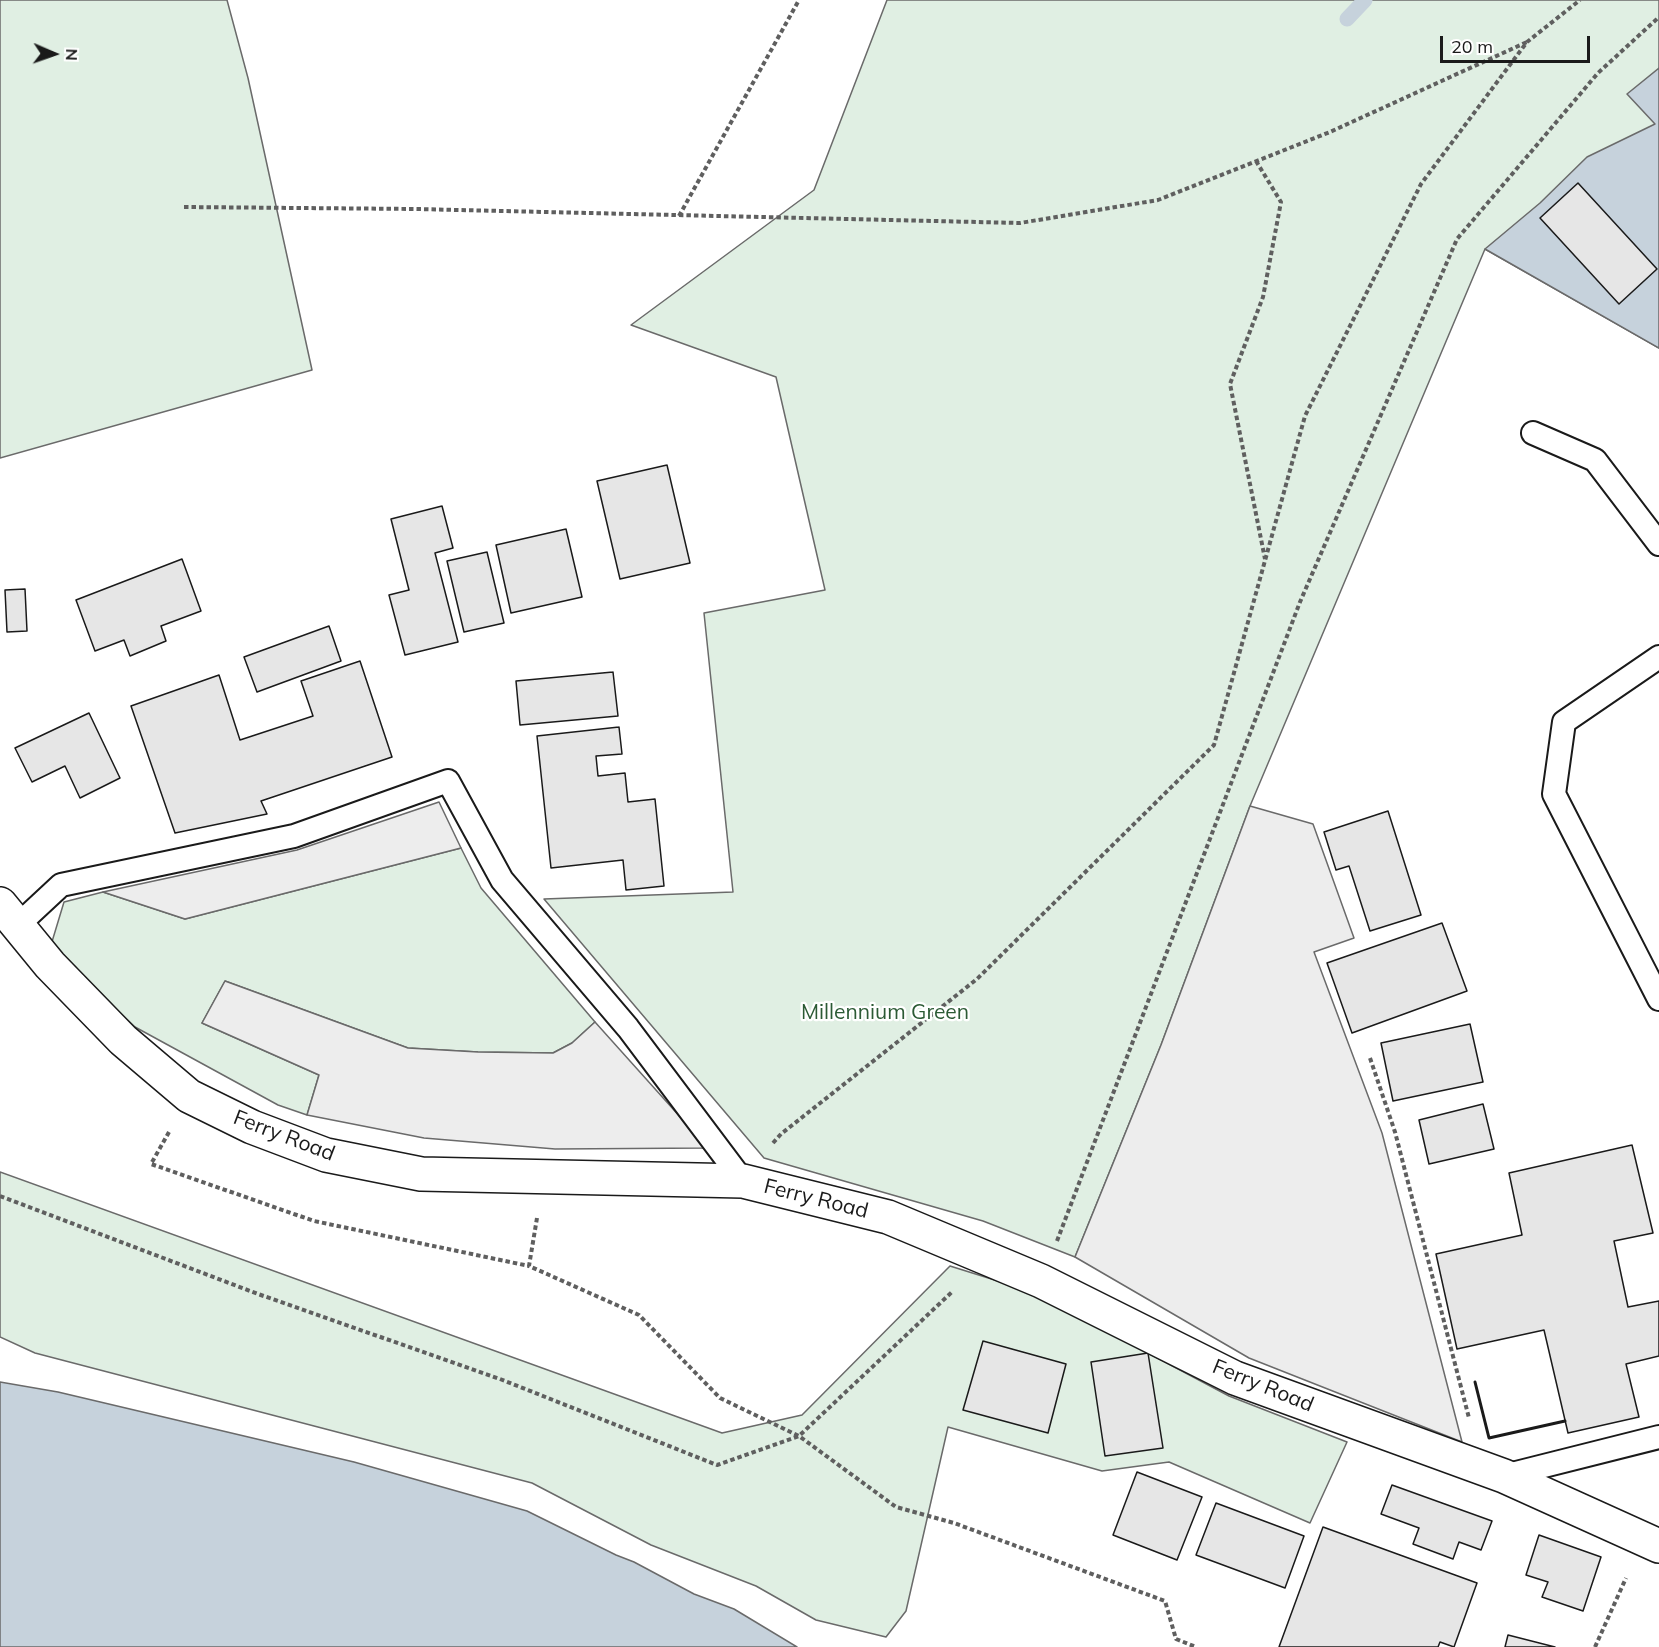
<!DOCTYPE html>
<style>
body{margin:0}
#map{position:relative;width:1659px;height:1647px;overflow:hidden;background:#fff;font-family:Mulish,sans-serif}
canvas{display:block}
.north{position:absolute;left:24px;top:24px;width:60px;height:60px;-webkit-text-stroke:4px #fff;paint-order:stroke;rotate:92deg;font-size:16px;font-weight:700;line-height:24px;text-align:center;color:#1a1a1a}
.north::after{content:'';display:block;margin:auto;width:21px;height:27px;background:#1a1a1a;clip-path:polygon(50% 0,100% 100%,50% 72%,0 100%)}
.scale{position:absolute;left:1440px;top:36px;width:150px;height:27px;box-sizing:border-box;border:3px solid #1a1a1a;border-top:0;padding-left:8px;font-size:18px;line-height:21px;white-space:nowrap;color:#1a1a1a;-webkit-text-stroke:4px #fff;paint-order:stroke}
</style>
<div id="map">
<canvas width="1659" height="1647"></canvas>
<div class="north">N</div>
<div class="scale">20 m</div>
</div>
<script>
const ctx = document.querySelector('canvas').getContext('2d');
ctx.lineJoin = 'round';
function paint(path, color) { ctx.fillStyle = color; ctx.fill(path, 'evenodd'); }
const toPath = rows => new Path2D(rows.map(r => 'M' + r).join(''));
function stroke(path, color, width, dash) { ctx.strokeStyle = color; ctx.lineWidth = width; ctx.lineCap = dash ? 'butt' : 'round'; ctx.setLineDash(dash || []); ctx.stroke(path); }
function write(font, color, halo, rows, align = 'center') {
  ctx.font = font + ' Mulish,sans-serif'; ctx.lineWidth = 4.5; ctx.setLineDash([]); ctx.textBaseline = 'middle'; ctx.strokeStyle = halo; ctx.fillStyle = color; for (const [text, x, y, turn = 0] of rows) {
    ctx.save(); ctx.translate(x, y); ctx.rotate((+turn || 0) * Math.PI / 180); ctx.textAlign = isNaN(turn) ? turn : align; if (halo) ctx.strokeText(text, 0, 0); ctx.fillText(text, 0, 0); ctx.restore();
  }
}
const green = toPath([
 [0,0,227,0,248,78,312,370,0,458,0,0],
 [887,0,1659,0,1659,348,1485,249,1250,806,1161,1045,1075,1257,983,1221,764,1158,544,899,733,892,704,613,825,590,776,377,631,325,814,190,887,0],
 [461,848,481,888,595,1022,572,1043,553,1053,478,1052,408,1048,225,981,202,1023,319,1075,307,1115,278,1105,135,1027,73,969,51,945,64,902,103,892,185,919,461,848],
 [0,1172,722,1433,802,1415,950,1266,1033,1292,1229,1396,1347,1442,1310,1523,1169,1462,1102,1471,948,1427,906,1611,886,1637,816,1620,756,1586,651,1545,532,1483,35,1353,0,1337,0,1172]
]);
const parking = toPath([
 [439,802,461,848,185,919,103,892,297,850,439,802],
 [1250,806,1313,824,1354,938,1314,952,1382,1133,1462,1442,1249,1358,1075,1257,1161,1045,1250,806],
 [225,981,408,1048,478,1052,553,1053,572,1043,595,1022,708,1148,555,1149,424,1138,307,1115,319,1075,202,1023,225,981]
]);
const water = toPath([
 [1659,68,1659,348,1485,249,1540,203,1587,157,1655,124,1627,94,1659,68],
 [0,1382,58,1392,354,1462,527,1511,616,1555,634,1562,694,1594,734,1609,797,1647,0,1647,0,1382]
]);
const stream = toPath([
 [1347,19,1365,0]
]);
const building = toPath([
 [1578,183,1657,269,1619,304,1540,218,1578,183],
 [667,465,690,563,620,579,597,481,667,465],
 [442,506,453,548,435,553,458,642,405,655,389,595,409,590,391,519,442,506],
 [566,529,582,597,511,613,496,545,566,529],
 [487,552,504,623,464,632,447,561,487,552],
 [182,559,201,611,161,626,166,641,130,656,124,640,95,651,76,600,182,559],
 [25,589,27,631,7,632,5,590,25,589],
 [329,626,341,661,257,692,244,657,329,626],
 [360,661,392,757,261,801,267,814,175,833,131,706,219,675,240,740,313,716,301,681,360,661],
 [613,672,618,716,520,725,516,681,613,672],
 [89,713,120,778,80,798,65,766,32,782,15,748,89,713],
 [619,727,622,754,596,756,598,776,625,773,628,802,655,799,664,886,626,890,623,860,551,868,537,736,619,727],
 [1388,811,1421,915,1370,931,1349,866,1336,870,1324,832,1388,811],
 [1442,923,1467,991,1352,1033,1327,963,1442,923],
 [1470,1024,1483,1082,1393,1101,1381,1043,1470,1024],
 [1483,1104,1494,1149,1429,1164,1419,1120,1483,1104],
 [1632,1145,1653,1233,1614,1241,1628,1307,1659,1301,1659,1356,1626,1364,1639,1417,1568,1433,1544,1330,1457,1349,1436,1254,1522,1235,1509,1173,1632,1145],
 [983,1341,1066,1364,1048,1433,963,1410,983,1341],
 [1148,1353,1163,1448,1105,1456,1091,1362,1148,1353],
 [1137,1472,1202,1497,1177,1560,1113,1535,1137,1472],
 [1392,1485,1492,1521,1481,1550,1459,1542,1453,1559,1413,1544,1419,1528,1381,1514,1392,1485],
 [1216,1503,1304,1536,1285,1588,1196,1555,1216,1503],
 [1323,1527,1477,1583,1454,1647,1440,1642,1438,1647,1279,1647,1323,1527],
 [1539,1535,1601,1557,1583,1611,1542,1597,1548,1582,1526,1575,1539,1535],
 [1508,1635,1555,1647,1505,1647,1508,1635]
]);
const path = toPath([
 [1256,161,1281,202,1263,297,1230,384,1265,559],
 [184,207,416,209,1020,223,1158,200,1330,132,1527,42],
 [679,216,799,0],
 [1370,1058,1395,1132,1469,1418],
 [169,1132,151,1164,314,1221,529,1266],
 [773,1143,781,1134,977,979,1214,745,1305,416,1421,184,1527,42,1580,0],
 [0,1196,258,1294,500,1379,717,1465,799,1436,953,1291],
 [537,1218,529,1266,639,1315,720,1398,799,1436,896,1507,954,1523,1165,1601,1176,1639,1196,1647],
 [1057,1241,1300,602,1457,239,1598,73,1659,17],
 [1595,1647,1626,1578]
]);
const lane = toPath([
 [1533,433,1595,460,1659,544],
 [1659,657,1564,722,1554,794,1659,999],
 [18,925,61,885,294,836,448,781,502,880,628,1028,743,1181],
 [1504,1476,1659,1437]
]);
const secondary = toPath([
 [0,904,50,965,123,1040,189,1096,252,1127,326,1155,421,1174,743,1181,888,1217,1041,1281,1235,1378,1504,1476,1659,1546]
]);
const wall = toPath([
 [1475,1382,1489,1438,1565,1421]
]);
const parkNames = [
 ["Millennium Green",885,1013]
];
const streetNames = [
 ["Ferry Road",284,1136,21],
 ["Ferry Road",816,1199,14],
 ["Ferry Road",1263,1386,22]
];
paint(green, '#e0efe3');
stroke(green, '#6a6a6a', 1.5);
paint(parking, '#ededed');
stroke(parking, '#6a6a6a', 1.5);
paint(water, '#c6d2dc');
stroke(water, '#6a6a6a', 1.5);
stroke(stream, '#c6d2dc', 15);
paint(building, '#e6e6e6');
stroke(building, '#1a1a1a', 1.5);
stroke(lane, '#1a1a1a', 26);
stroke(secondary, '#1a1a1a', 36);
stroke(path, '#5f5f5f', 4, [4.5, 3]);
stroke(lane, '#fff', 22);
stroke(secondary, '#fff', 33);
stroke(wall, '#1a1a1a', 3);
write('21px', '#2b5a34', '#fff', parkNames);
write('21px', '#1a1a1a', '#fff', streetNames);
</script>
